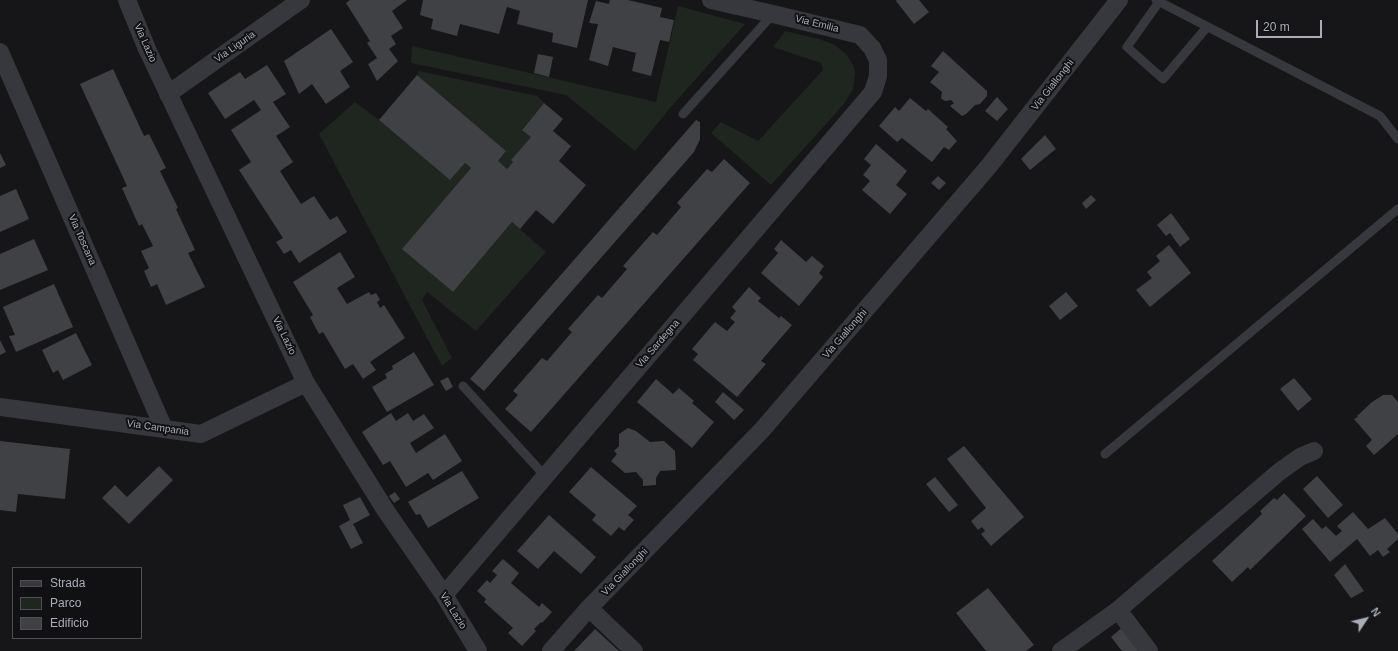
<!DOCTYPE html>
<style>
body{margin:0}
#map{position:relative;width:1398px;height:651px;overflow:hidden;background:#161618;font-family:Helvetica,sans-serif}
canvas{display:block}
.legend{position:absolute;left:12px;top:567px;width:130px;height:72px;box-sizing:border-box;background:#111113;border:1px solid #4d4f55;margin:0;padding:5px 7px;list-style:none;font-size:12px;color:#a8adb8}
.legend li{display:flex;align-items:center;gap:8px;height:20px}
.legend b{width:20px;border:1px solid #4d4f55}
.north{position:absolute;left:1346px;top:599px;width:40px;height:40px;-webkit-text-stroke:3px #111113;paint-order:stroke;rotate:55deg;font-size:11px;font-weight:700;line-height:16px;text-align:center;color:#a8adb8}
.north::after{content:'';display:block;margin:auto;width:14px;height:18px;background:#a8adb8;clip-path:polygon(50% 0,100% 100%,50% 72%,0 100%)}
.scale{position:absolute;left:1256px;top:20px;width:66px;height:18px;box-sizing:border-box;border:2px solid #a8adb8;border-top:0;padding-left:5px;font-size:12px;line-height:14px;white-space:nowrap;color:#a8adb8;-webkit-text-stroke:3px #111113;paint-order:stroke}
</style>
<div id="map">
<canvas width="1398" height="651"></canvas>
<ul class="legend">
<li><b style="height:5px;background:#37383d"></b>Strada</li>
<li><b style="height:11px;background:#1e261f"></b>Parco</li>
<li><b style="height:11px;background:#404145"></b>Edificio</li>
</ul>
<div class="north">N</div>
<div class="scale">20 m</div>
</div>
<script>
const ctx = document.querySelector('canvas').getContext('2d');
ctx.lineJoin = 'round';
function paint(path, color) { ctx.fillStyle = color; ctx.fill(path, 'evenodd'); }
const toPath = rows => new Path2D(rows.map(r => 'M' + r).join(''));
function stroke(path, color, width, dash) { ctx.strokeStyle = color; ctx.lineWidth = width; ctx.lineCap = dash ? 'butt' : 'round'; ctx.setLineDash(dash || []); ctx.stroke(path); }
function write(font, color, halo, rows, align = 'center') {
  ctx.font = font + ' Helvetica,sans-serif'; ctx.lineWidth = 4; ctx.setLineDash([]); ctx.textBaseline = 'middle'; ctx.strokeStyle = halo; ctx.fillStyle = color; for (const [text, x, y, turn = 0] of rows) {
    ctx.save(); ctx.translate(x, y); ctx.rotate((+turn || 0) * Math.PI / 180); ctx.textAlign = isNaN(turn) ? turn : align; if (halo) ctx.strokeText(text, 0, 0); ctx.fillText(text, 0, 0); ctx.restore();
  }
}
const green = toPath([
 [678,6,745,24,670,108,635,151,566,95,411,63,412,46,656,102],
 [785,31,819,39,835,45,847,55,854,67,855,74,853,89,844,104,771,185,711,133,721,122,758,141,823,70,821,63,773,47],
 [419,71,537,96,544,103,522,129,531,137,511,160,513,162,507,169,498,161,506,151,417,75],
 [355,102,379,120,450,180,465,163,471,168,403,249,453,292,512,222,546,252,476,331,427,292,422,300,452,358,442,366,319,134]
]);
const building = toPath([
 [350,0,407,0,392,11,403,28,391,36,396,44,389,49,398,61,377,81,368,64,377,58,367,43,370,41,346,3],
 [423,0,588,0,577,48,552,42,553,33,517,24,520,11,507,7,499,34,460,24,457,36,431,29,433,19,420,15],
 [610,0,628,0,662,8,660,17,674,20,669,42,660,40,651,76,632,71,636,53,613,47,608,66,589,60,598,24,589,23,596,1,609,4],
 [897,0,919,0,929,12,914,24,896,1],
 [331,29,353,62,340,71,350,87,326,104,312,84,299,94,284,61],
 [943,51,987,91,987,96,980,104,975,105,966,114,962,116,950,106,954,103,951,100,946,101,943,100,941,98,942,92,930,82,939,72,931,66],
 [538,54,553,57,549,77,534,73],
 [267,65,286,94,273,102,290,127,276,136,293,162,280,171,301,204,314,196,330,220,337,216,347,232,299,263,291,250,284,254,276,242,283,238,239,170,251,162,231,130,261,110,254,100,225,119,208,93,240,72,245,79],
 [113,69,144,136,149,134,166,168,160,171,178,208,176,209,195,250,188,253,205,287,166,305,157,284,151,287,144,271,149,268,141,251,153,246,142,224,139,226,122,188,127,186,80,84],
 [417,75,506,151,498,161,507,169,513,162,511,160,531,137,522,130,544,103,563,119,553,131,571,146,559,161,586,185,553,224,536,210,520,229,512,222,453,292,402,249,471,168,465,163,450,180,379,120],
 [997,97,1008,109,997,121,985,111],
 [910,98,926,111,928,109,948,127,946,129,957,141,949,150,944,147,932,162,902,138,897,142,879,126,895,107,899,111],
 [696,120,700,122,700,139,694,152,484,391,470,379],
 [1045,135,1056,149,1030,170,1021,159],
 [876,144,907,171,896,185,907,194,890,214,862,190,870,181,863,175,871,165,864,159],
 [0,153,6,165,0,168],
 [724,159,750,183,531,432,505,409,518,395,513,391,542,358,547,361,572,332,568,329,598,295,602,298,627,269,623,266,653,232,657,235,681,207,677,203,707,169,712,172],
 [938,176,946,183,939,190,931,183],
 [16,189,29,219,0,232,0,196],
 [1091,195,1096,200,1086,209,1082,203],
 [1171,213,1190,239,1180,247,1170,233,1166,236,1157,225],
 [34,239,48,270,0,290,0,254],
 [781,240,806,262,812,256,824,266,819,273,823,277,799,306,761,273,778,253,774,249],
 [1169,245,1191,273,1150,307,1136,290,1152,278,1147,272,1160,261,1156,256],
 [340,252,355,277,337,288,347,304,369,292,371,295,376,293,380,300,377,302,380,308,384,305,405,338,370,362,376,370,363,379,353,364,345,369,323,332,319,334,310,317,313,315,293,282],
 [54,284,73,327,16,352,9,336,15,335,3,307],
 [749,287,761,298,758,301,779,318,781,316,792,325,761,361,766,364,737,397,693,360,698,354,692,349,715,322,727,331,735,322,730,318,736,311,732,307],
 [1066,292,1078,306,1060,320,1049,306],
 [76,333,92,365,63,380,58,370,53,373,42,350],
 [0,340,6,352,0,355],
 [414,352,434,385,387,412,372,387,387,378,385,374,393,369,392,366],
 [448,377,453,387,446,391,440,381],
 [1294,378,1312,399,1298,411,1280,389],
 [656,379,673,394,679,388,694,401,692,403,714,422,692,448,637,402],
 [723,392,744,410,734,420,715,402],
 [1383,395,1392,395,1398,402,1398,434,1374,455,1366,446,1372,440,1354,419,1358,417,1357,416,1372,402],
 [391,413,396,421,408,413,413,421,424,414,434,428,410,443,416,453,445,434,462,461,433,480,428,473,406,487,390,461,383,465,362,432],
 [628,428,636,431,650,442,664,441,675,451,676,470,660,471,656,478,656,485,643,486,643,480,636,472,625,473,611,461,617,454,614,451,619,446,619,434],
 [0,441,70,449,65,499,18,494,16,512,0,510],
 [964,446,1024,517,991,546,981,534,985,531,982,527,978,530,971,521,986,508,947,459],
 [159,466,173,480,129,524,102,498,115,485,127,497],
 [591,467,637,506,628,515,634,520,624,531,619,527,611,536,592,520,596,515,569,492],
 [462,471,479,498,428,528,420,514,416,515,408,502],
 [1317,476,1343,505,1328,518,1303,489],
 [935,477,958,505,949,512,926,484],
 [395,492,400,499,394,503,389,496],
 [1284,493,1306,516,1250,570,1248,567,1232,582,1212,561,1262,514,1260,511,1274,498,1277,500],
 [360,497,370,515,353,524,363,543,351,549,339,526,350,520,343,505],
 [1353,512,1368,529,1385,518,1398,534,1398,539,1387,549,1390,552,1383,557,1378,550,1370,556,1357,539,1330,562,1302,529,1313,519,1322,529,1326,526,1336,536,1342,531,1337,526],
 [549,515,596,557,581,574,554,551,538,569,517,551],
 [503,559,519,573,511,583,539,607,542,603,552,612,542,623,541,622,534,629,536,631,522,646,508,633,513,628,484,602,486,599,477,591,487,580,490,583,497,575,492,571],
 [1345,564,1364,591,1351,598,1334,575],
 [988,588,1034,645,1026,651,986,651,956,613],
 [1124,626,1143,651,1122,651,1111,637],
 [595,629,619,651,574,651]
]);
const service = toPath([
 [1156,0,1380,116,1398,139],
 [1159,2,1127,47,1163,79,1207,27],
 [683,114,773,14],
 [463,386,545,476],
 [1105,454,1398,209]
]);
const minor = toPath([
 [127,0,147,49,306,383,386,511,444,595,478,651],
 [0,52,164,429],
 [168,94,301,0],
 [0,407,201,434,306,383],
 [444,595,873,92,878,76,878,60,872,48,860,35,773,14,711,0],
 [589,608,634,651],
 [1118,610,1149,651],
 [551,651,589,608,762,430,989,166,1119,0],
 [1061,651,1118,610,1279,472,1300,457,1314,451]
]);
const streetNames = [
 ["Via Emilia",817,24,14],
 ["Via Lazio",145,43,66],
 ["Via Liguria",235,47,-35],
 ["Via Giallonghi",1053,85,-52],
 ["Via Toscana",82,240,66],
 ["Via Giallonghi",845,334,-49],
 ["Via Lazio",284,336,64],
 ["Via Sardegna",658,344,-49],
 ["Via Campania",158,428,8],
 ["Via Giallonghi",625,572,-46],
 ["Via Lazio",453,611,58]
];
paint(green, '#1e261f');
paint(building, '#404145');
stroke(service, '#37383d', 9);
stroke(minor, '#37383d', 18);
write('10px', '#a8adb8', '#111113', streetNames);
</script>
